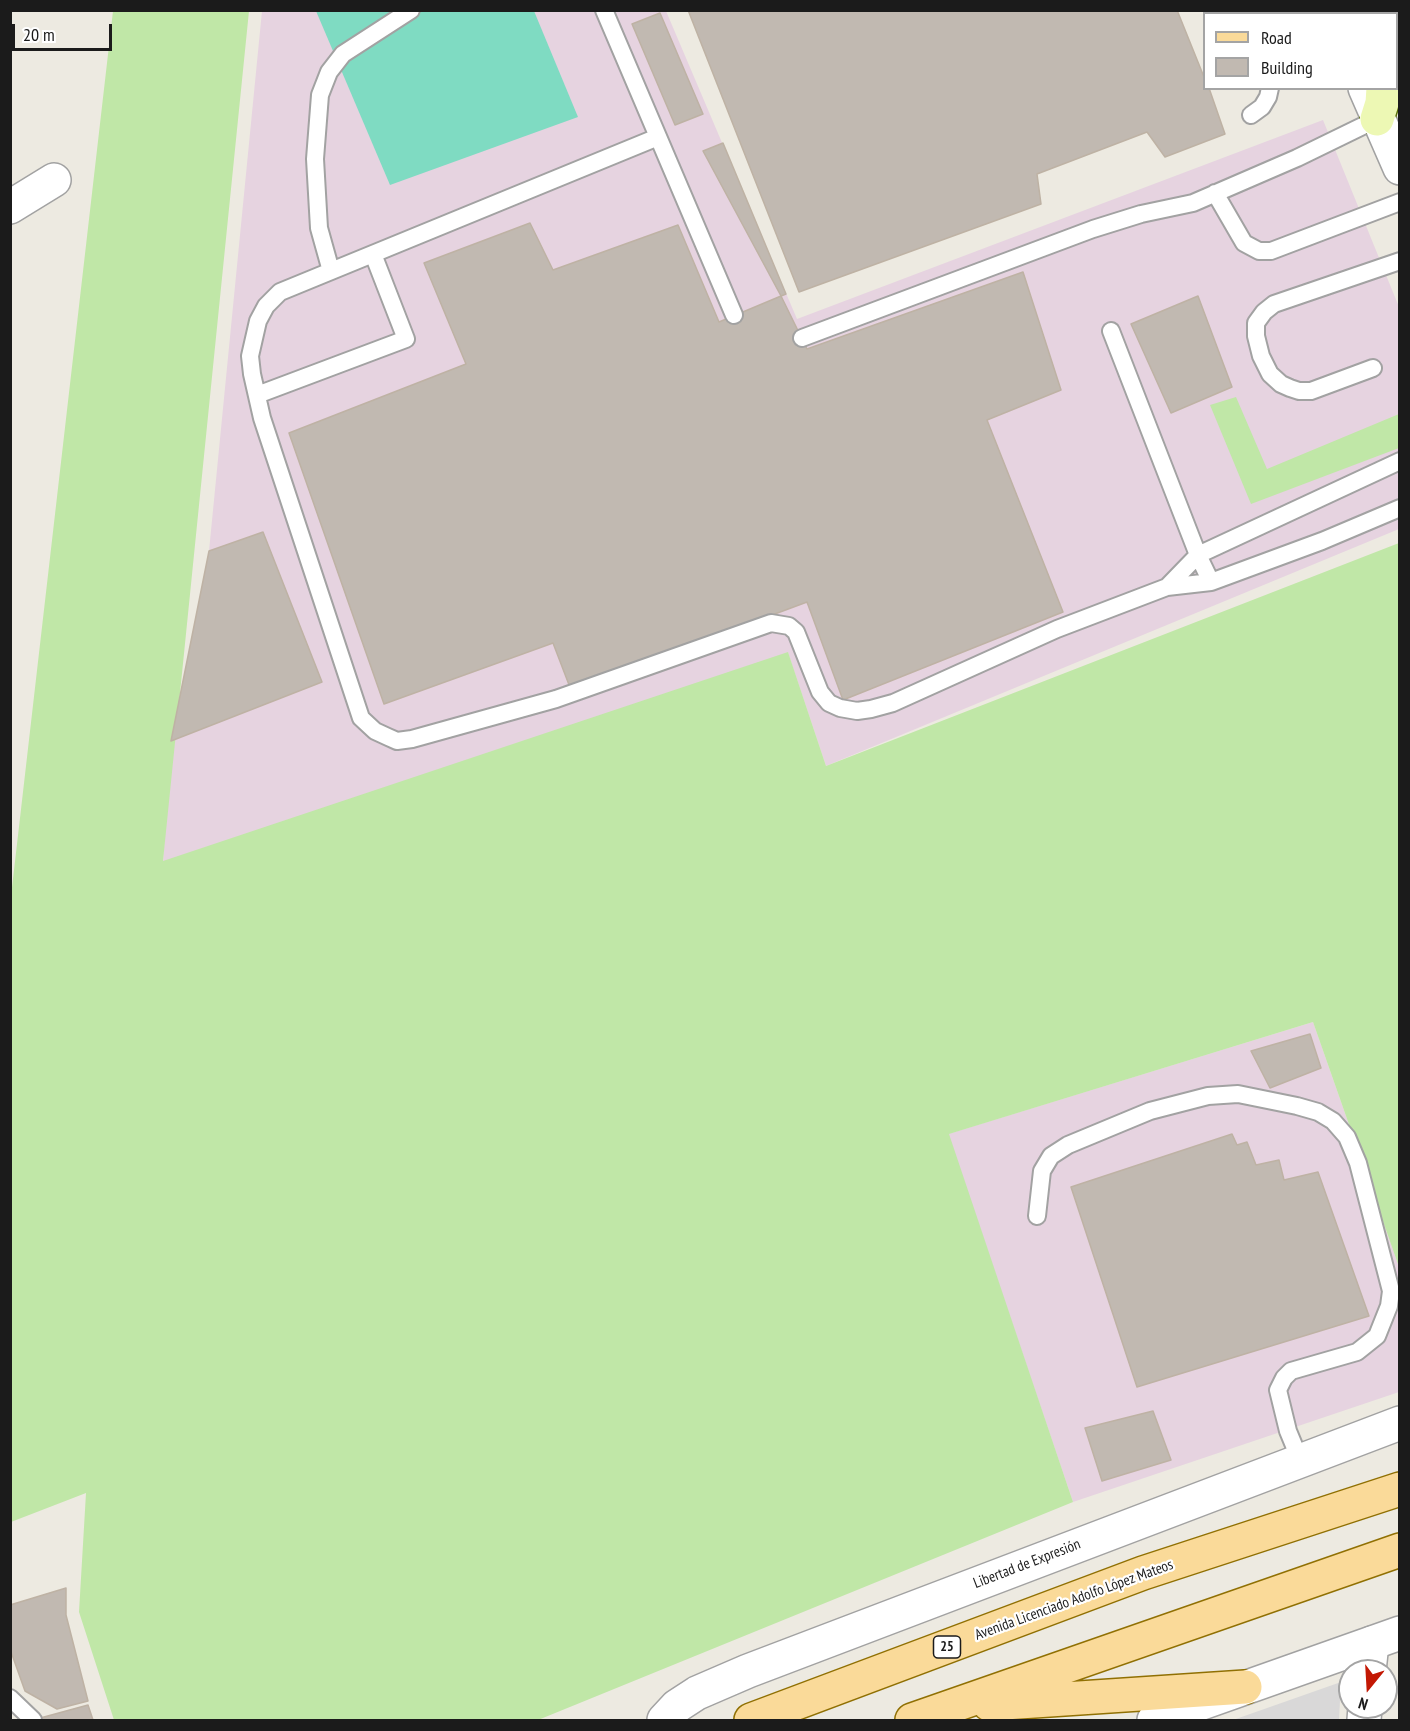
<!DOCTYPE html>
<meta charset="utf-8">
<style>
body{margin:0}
#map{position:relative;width:1410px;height:1731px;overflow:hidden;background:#edeae1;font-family:"PT Sans Narrow",sans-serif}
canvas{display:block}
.frame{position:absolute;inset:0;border:12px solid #1b1b1b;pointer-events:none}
.legend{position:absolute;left:1203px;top:12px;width:195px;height:78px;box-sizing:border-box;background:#fff;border:2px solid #a4a4a4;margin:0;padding:8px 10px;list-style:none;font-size:18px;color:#1b1b1b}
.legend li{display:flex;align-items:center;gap:12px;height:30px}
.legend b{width:30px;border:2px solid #a4a4a4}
.north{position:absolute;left:1338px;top:1659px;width:60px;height:60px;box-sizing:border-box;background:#fff;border:2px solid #a4a4a4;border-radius:50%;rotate:198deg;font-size:16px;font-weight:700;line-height:24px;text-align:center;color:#1b1b1b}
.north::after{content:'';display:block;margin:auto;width:21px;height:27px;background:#c31804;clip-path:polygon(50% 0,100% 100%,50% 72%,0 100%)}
.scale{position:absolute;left:12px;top:24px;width:100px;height:27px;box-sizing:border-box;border:3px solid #1b1b1b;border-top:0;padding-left:8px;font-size:18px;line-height:21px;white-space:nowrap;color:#1b1b1b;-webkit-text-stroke:4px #fff;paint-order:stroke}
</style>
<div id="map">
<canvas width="1410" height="1731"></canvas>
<div class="frame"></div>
<ul class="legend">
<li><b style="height:8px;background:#fada99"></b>Road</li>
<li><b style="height:16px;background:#c1b9b1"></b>Building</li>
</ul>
<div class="north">N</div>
<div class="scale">20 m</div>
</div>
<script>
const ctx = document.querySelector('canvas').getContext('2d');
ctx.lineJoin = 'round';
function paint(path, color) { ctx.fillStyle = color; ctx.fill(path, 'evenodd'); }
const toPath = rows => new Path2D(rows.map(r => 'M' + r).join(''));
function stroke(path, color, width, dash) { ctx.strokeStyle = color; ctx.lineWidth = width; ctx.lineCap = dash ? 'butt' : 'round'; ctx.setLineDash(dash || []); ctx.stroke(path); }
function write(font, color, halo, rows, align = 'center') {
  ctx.font = font + ' "PT Sans Narrow",sans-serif'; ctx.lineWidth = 4.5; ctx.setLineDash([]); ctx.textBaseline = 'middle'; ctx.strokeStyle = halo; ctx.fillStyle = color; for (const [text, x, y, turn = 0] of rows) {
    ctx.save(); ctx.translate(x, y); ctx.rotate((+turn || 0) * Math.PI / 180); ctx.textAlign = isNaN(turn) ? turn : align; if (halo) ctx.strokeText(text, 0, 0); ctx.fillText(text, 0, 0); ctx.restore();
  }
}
const residential = toPath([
 [1341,1682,1339,1720,1233,1720]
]);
const industrial = toPath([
 [262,11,666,11,797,319,1323,120,1399,307,1399,529,826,766,788,653,163,862,171,741,209,551],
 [1313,1022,1399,1267,1399,1392,1073,1502,948,1134]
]);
const grass = toPath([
 [113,11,249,11,163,861,788,652,826,766,1399,543,1399,1267,1313,1022,949,1134,1073,1502,538,1720,114,1720,79,1612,86,1493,11,1522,11,896],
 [1236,397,1267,469,1399,414,1399,448,1251,504,1210,405]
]);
const pitch = toPath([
 [316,11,534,11,578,117,390,185]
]);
const building = toPath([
 [688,10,1177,10,1204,77,1204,88,1209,88,1225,134,1165,157,1147,132,1037,174,1041,204,799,292,688,10],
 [660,13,703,114,675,125,632,24,660,13],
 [723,143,786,294,781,296,703,151,723,143],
 [530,223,553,270,678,225,719,322,781,296,807,349,1023,272,1061,390,987,420,1063,612,843,700,807,602,571,690,553,643,384,704,289,433,466,364,424,263,530,223],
 [1198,296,1232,387,1171,413,1131,324,1198,296],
 [263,532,322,682,171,741,209,551,263,532],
 [1310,1034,1321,1068,1270,1088,1251,1051,1310,1034],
 [1232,1134,1237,1145,1247,1142,1256,1165,1279,1160,1284,1180,1318,1172,1369,1316,1137,1387,1071,1187,1232,1134],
 [1153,1411,1171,1460,1102,1481,1085,1428,1153,1411],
 [66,1588,66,1615,88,1701,57,1709,25,1691,10,1649,10,1605,66,1588],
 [88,1705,93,1720,30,1720,33,1720,88,1705]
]);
const service = toPath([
 [604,10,734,315],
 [1246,10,1247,14],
 [1251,115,1262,107,1268,97,1270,88],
 [658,137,280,292,266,306,258,321,250,356,252,374,262,418,361,718,375,731,388,737,397,741,412,739,556,699,771,623,789,626,796,632,820,692,829,703,840,708,857,711,871,709,893,703,1057,629,1167,587,1211,582,1322,541,1400,508],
 [1215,193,1244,243,1259,251,1271,251,1400,202],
 [331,271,319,228,315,159,320,95,329,72,343,54,411,10],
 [1111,331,1198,555,1211,582],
 [802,338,1093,229,1141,214,1193,203,1297,158,1377,119],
 [1373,368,1311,391,1299,391,1290,388,1281,384,1270,374,1261,356,1256,336,1256,323,1264,312,1274,304,1400,261],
 [257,395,406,339,373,254],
 [1167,587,1198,555,1400,461],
 [1037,1216,1042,1171,1051,1156,1068,1145,1150,1111,1208,1096,1238,1094,1297,1106,1318,1112,1333,1121,1347,1137,1358,1163,1391,1291,1389,1306,1377,1336,1357,1352,1291,1371,1284,1378,1278,1390,1288,1431,1300,1460],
 [10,1698,33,1720]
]);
const minor = toPath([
 [10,207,54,180],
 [1369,1671,1372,1643],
 [1364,1720,1365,1707]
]);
const tertiary = toPath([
 [1335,10,1336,14],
 [1365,88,1400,168],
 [664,1720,677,1706,697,1693,748,1671,1400,1423],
 [1154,1720,1400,1633]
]);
const secondary = toPath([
 [1361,10,1362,14],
 [1397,10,1400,17],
 [1377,119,1382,103,1383,88]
]);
const primary = toPath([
 [989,1704,1245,1687],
 [751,1720,1143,1573,1400,1489],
 [912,1720,1400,1550]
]);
const shields = [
 [947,1647,27]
];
const shieldNames = [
 ["25",947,1647]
];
const streetNames = [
 ["Libertad de Expresión",1027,1564,-21],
 ["Avenida Licenciado Adolfo López Mateos",1074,1600,-20]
];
paint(residential, '#d9d8d8');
paint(industrial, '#e6d3e0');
paint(grass, '#c0e7a7');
paint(pitch, '#7fdbc2');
paint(building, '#c1b9b1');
stroke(building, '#beb2a4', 1.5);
stroke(service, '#a2a2a2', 20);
stroke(minor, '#a2a2a2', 36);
stroke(tertiary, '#a2a2a2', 36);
stroke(secondary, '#586e07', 36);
stroke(primary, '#907003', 36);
stroke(service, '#fff', 16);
stroke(minor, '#fff', 33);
stroke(tertiary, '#fff', 33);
stroke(secondary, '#edf8b4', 33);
stroke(primary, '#fada99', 33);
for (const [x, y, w] of shields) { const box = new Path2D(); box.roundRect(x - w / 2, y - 11, w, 22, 4.5); ctx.fillStyle = '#fff'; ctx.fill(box); stroke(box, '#1b1b1b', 1.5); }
write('bold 14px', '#1b1b1b', null, shieldNames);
write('15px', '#1b1b1b', '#fff', streetNames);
</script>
